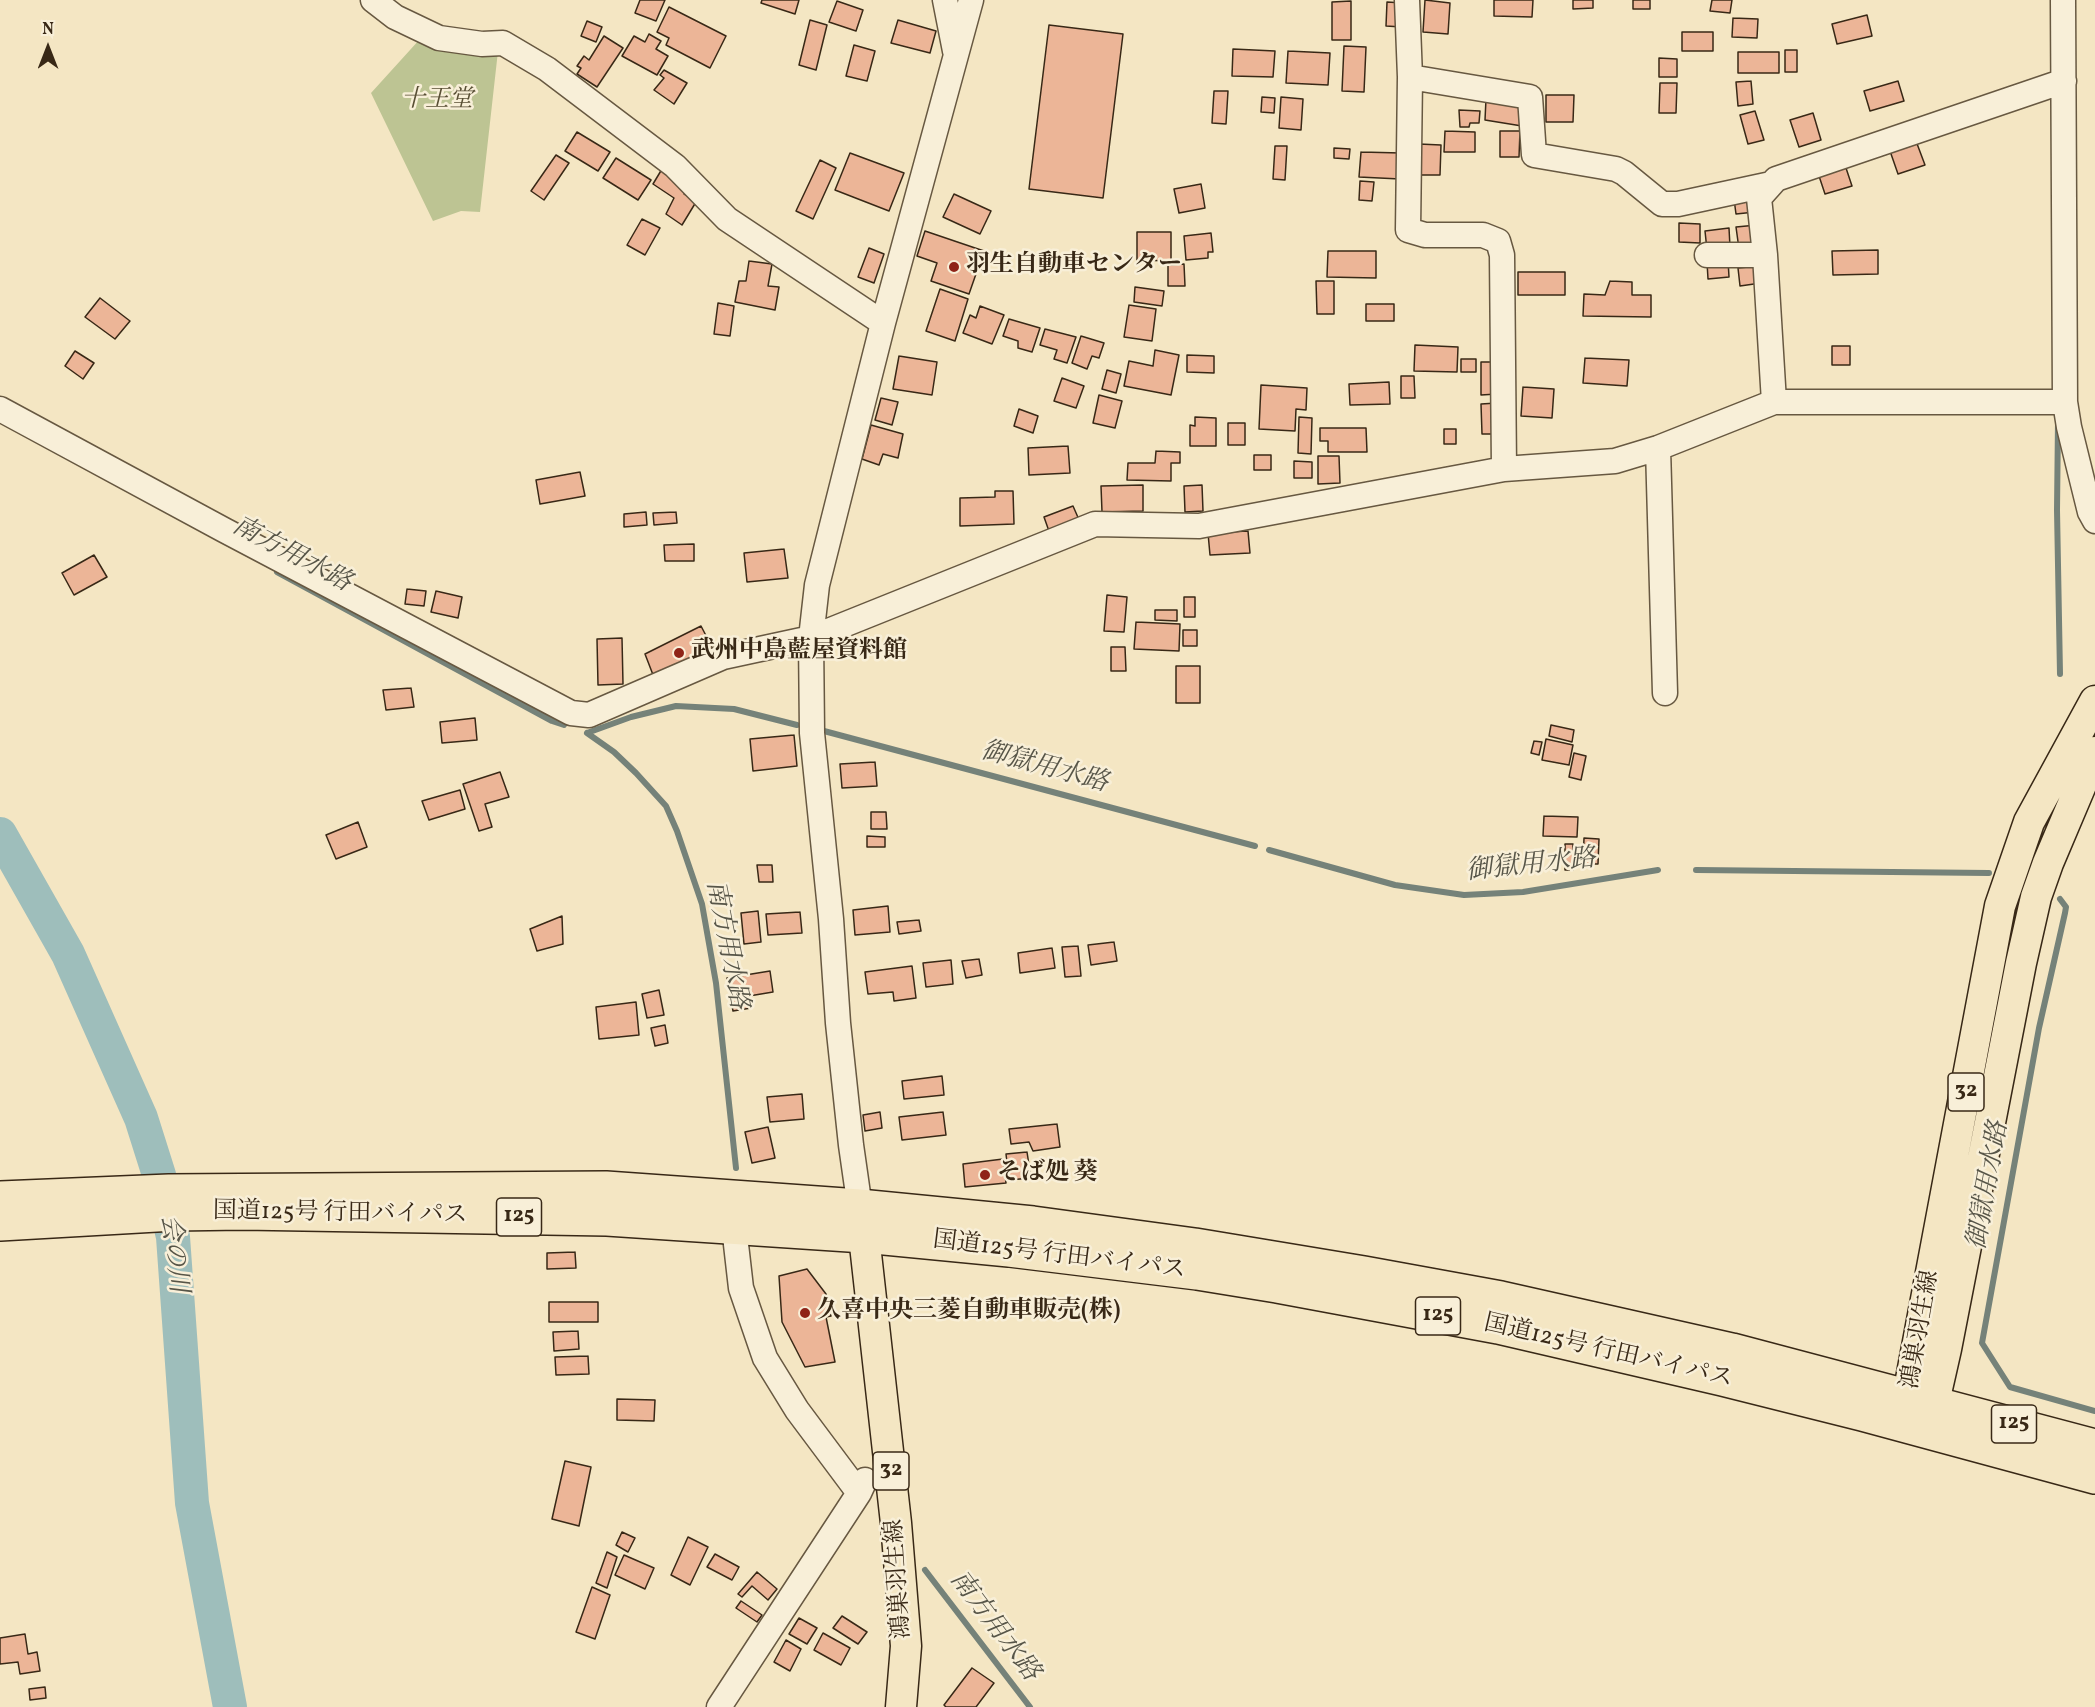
<!DOCTYPE html>
<meta charset="utf-8">
<style>
body{margin:0}
#map{position:relative;width:2095px;height:1707px;overflow:hidden;background:#f4e6c3;font-family:Vollkorn,serif}
canvas{display:block}
.north{position:absolute;left:18px;top:18px;width:60px;height:60px;-webkit-text-stroke:4px #f8efd8;paint-order:stroke;rotate:0deg;font-size:16px;font-weight:700;line-height:24px;text-align:center;color:#382816}
.north::after{content:'';display:block;margin:auto;width:21px;height:27px;background:#382816;clip-path:polygon(50% 0,100% 100%,50% 72%,0 100%)}
</style>
<div id="map">
<canvas width="2095" height="1707"></canvas>
<div class="north">N</div>
</div>
<script>
const ctx = document.querySelector('canvas').getContext('2d');
ctx.lineJoin = 'round';
function paint(path, color) { ctx.fillStyle = color; ctx.fill(path, 'evenodd'); }
const toPath = rows => new Path2D(rows.map(r => 'M' + r).join(''));
function stroke(path, color, width, dash) { ctx.strokeStyle = color; ctx.lineWidth = width; ctx.lineCap = dash ? 'butt' : 'round'; ctx.setLineDash(dash || []); ctx.stroke(path); }
function write(font, color, halo, rows, align = 'center') {
  ctx.font = font + ' Vollkorn,"Noto Serif JP",serif'; ctx.lineWidth = 5; ctx.setLineDash([]); ctx.textBaseline = 'middle'; ctx.strokeStyle = halo; ctx.fillStyle = color; for (const [text, x, y, turn = 0] of rows) {
    ctx.save(); ctx.translate(x, y); ctx.rotate((+turn || 0) * Math.PI / 180); ctx.textAlign = isNaN(turn) ? turn : align; if (halo) ctx.strokeText(text, 0, 0); ctx.fillText(text, 0, 0); ctx.restore();
  }
}
const green = toPath([
 [420,39,498,51,480,212,461,211,433,221,371,93]
]);
const stream = toPath([
 [2058,422,2057,510,2060,674],
 [277,572,552,721,564,725],
 [824,731,1255,846],
 [587,733,614,752,636,773,666,806,677,831,702,904,716,983,736,1168],
 [587,733,631,717,676,706,734,709,797,725],
 [1269,850,1395,885,1464,895,1523,892,1658,870],
 [1696,870,1989,873],
 [2060,899,2066,907,2065,913,2039,1028,1982,1343,2010,1387,2095,1411],
 [925,1570,1030,1707]
]);
const river = toPath([
 [0,834,68,954,141,1118,159,1175,173,1237,192,1503,230,1707]
]);
const building = toPath([
 [640,0,665,0,656,21,635,13,640,0],
 [762,0,799,0,795,14,761,3,762,0],
 [1425,0,1450,3,1448,34,1423,32,1425,0],
 [1494,0,1533,0,1532,17,1494,16,1494,0],
 [1573,0,1593,0,1593,8,1573,9,1573,0],
 [1633,0,1650,0,1650,9,1633,9,1633,0],
 [1712,0,1732,0,1730,13,1710,11,1712,0],
 [837,1,863,10,856,31,829,22,837,1],
 [1351,1,1351,40,1332,40,1332,2,1351,1],
 [1387,2,1403,3,1402,27,1386,26,1387,2],
 [669,7,726,36,710,68,666,45,669,38,657,32,669,7],
 [1867,15,1872,36,1837,44,1832,24,1867,15],
 [1733,18,1758,19,1757,38,1732,37,1733,18],
 [810,20,827,25,816,70,799,65,810,20],
 [898,20,936,31,930,53,891,43,898,20],
 [587,21,602,27,596,42,581,36,587,21],
 [1049,25,1123,34,1103,198,1029,189,1049,25],
 [1682,32,1713,32,1713,51,1682,51,1682,32],
 [649,34,661,41,656,49,668,56,657,75,622,56,634,36,645,42,649,34],
 [604,36,623,48,597,87,577,74,581,68,577,66,584,56,589,60,604,36],
 [854,45,875,51,867,81,846,76,854,45],
 [1344,46,1366,47,1364,92,1342,91,1344,46],
 [1233,49,1275,51,1273,77,1232,76,1233,49],
 [1785,50,1797,50,1797,72,1785,72,1785,50],
 [1288,51,1330,53,1328,85,1286,83,1288,51],
 [1738,52,1779,52,1779,73,1738,73,1738,52],
 [1659,58,1677,59,1677,77,1659,77,1659,58],
 [664,70,687,83,674,104,654,90,664,78,660,75,664,70],
 [1751,81,1753,104,1738,106,1736,82,1751,81],
 [1898,81,1904,101,1870,111,1864,91,1898,81],
 [1660,83,1677,83,1676,113,1659,113,1660,83],
 [1214,91,1228,91,1226,124,1212,123,1214,91],
 [1546,95,1574,95,1573,122,1546,122,1546,95],
 [1262,97,1275,98,1274,113,1261,112,1262,97],
 [1281,97,1303,99,1301,130,1279,128,1281,97],
 [1486,99,1522,103,1522,126,1485,120,1486,99],
 [1459,110,1480,111,1479,123,1470,123,1469,127,1460,127,1459,110],
 [1755,111,1764,140,1748,144,1740,115,1755,111],
 [1813,113,1821,140,1799,147,1790,120,1813,113],
 [1445,131,1475,132,1475,152,1444,152,1445,131],
 [1500,131,1520,131,1519,157,1500,157,1500,131],
 [577,132,610,152,598,171,565,151,577,132],
 [1916,141,1925,165,1898,174,1890,151,1916,141],
 [1419,144,1441,145,1440,175,1418,175,1419,144],
 [1275,146,1287,146,1285,180,1273,179,1275,146],
 [1334,148,1350,149,1349,159,1334,158,1334,148],
 [1361,152,1401,153,1400,179,1359,177,1361,152],
 [850,153,904,173,889,211,835,190,850,153],
 [556,155,569,163,544,200,531,191,556,155],
 [616,158,651,180,638,200,603,178,616,158],
 [820,160,836,168,813,219,796,211,820,160],
 [1845,165,1852,186,1825,194,1818,173,1845,165],
 [662,169,687,187,684,194,696,202,682,225,666,214,674,198,653,184,662,169],
 [1360,181,1374,182,1372,201,1359,200,1360,181],
 [1201,184,1205,208,1179,213,1174,189,1201,184],
 [954,194,991,211,980,234,943,217,954,194],
 [1752,196,1755,212,1736,214,1734,199,1752,196],
 [642,219,660,228,645,255,627,245,642,219],
 [1679,223,1700,224,1700,243,1679,242,1679,223],
 [1757,225,1759,246,1739,249,1736,227,1757,225],
 [1729,228,1730,247,1707,250,1705,231,1729,228],
 [925,231,984,251,969,294,931,281,937,263,917,256,925,231],
 [1137,232,1171,232,1171,261,1137,260,1137,232],
 [1211,233,1213,252,1208,252,1208,258,1186,260,1184,236,1211,233],
 [869,248,884,254,874,283,858,277,869,248],
 [1878,250,1878,274,1833,275,1832,251,1878,250],
 [1328,251,1376,251,1376,278,1327,277,1328,251],
 [1728,260,1729,277,1708,279,1707,262,1728,260],
 [749,261,772,264,768,286,779,287,775,310,735,302,739,281,746,281,749,261],
 [1184,264,1185,286,1168,286,1168,265,1184,264],
 [1759,266,1761,283,1740,286,1738,268,1759,266],
 [1518,272,1565,272,1565,295,1518,295,1518,272],
 [1316,281,1334,281,1334,314,1317,314,1316,281],
 [1610,281,1632,282,1632,295,1651,295,1651,317,1583,316,1584,294,1605,295,1610,281],
 [1135,287,1164,291,1162,306,1134,302,1135,287],
 [940,289,968,299,955,341,926,331,940,289],
 [100,298,130,321,115,339,85,317,100,298],
 [718,303,734,306,730,336,714,334,718,303],
 [1366,304,1394,304,1394,321,1366,321,1366,304],
 [1129,305,1156,309,1152,341,1124,337,1129,305],
 [980,306,1004,315,992,344,963,333,970,315,976,318,980,306],
 [1009,319,1040,328,1032,352,1018,348,1018,341,1003,336,1009,319],
 [1045,329,1076,337,1067,363,1054,359,1057,350,1040,345,1045,329],
 [1081,336,1104,343,1099,358,1092,356,1087,369,1072,363,1081,336],
 [1415,345,1458,347,1457,372,1414,371,1415,345],
 [1832,346,1850,346,1850,365,1832,365,1832,346],
 [1155,350,1179,355,1171,395,1124,386,1129,361,1153,366,1155,350],
 [75,351,94,363,83,379,65,366,75,351],
 [1187,355,1214,356,1214,373,1187,372,1187,355],
 [899,356,937,362,932,395,893,389,899,356],
 [1585,358,1629,360,1627,386,1583,383,1585,358],
 [1461,359,1476,359,1476,372,1461,372,1461,359],
 [1481,362,1496,362,1497,394,1481,395,1481,362],
 [1107,370,1121,374,1116,393,1102,389,1107,370],
 [1401,376,1414,376,1415,398,1401,398,1401,376],
 [1062,378,1084,386,1076,408,1054,401,1062,378],
 [1389,382,1390,404,1350,405,1349,384,1389,382],
 [1261,385,1307,388,1306,410,1296,409,1295,431,1259,429,1261,385],
 [1523,387,1554,389,1552,418,1521,416,1523,387],
 [1099,395,1122,401,1115,428,1093,423,1099,395],
 [881,398,898,402,892,425,875,420,881,398],
 [1497,403,1498,434,1482,434,1481,404,1497,403],
 [1019,409,1038,416,1033,433,1014,426,1019,409],
 [1195,417,1216,418,1216,446,1190,446,1190,425,1195,426,1195,417],
 [1299,417,1312,418,1311,454,1298,453,1299,417],
 [1228,423,1245,423,1245,445,1228,445,1228,423],
 [871,425,903,434,898,458,883,454,879,465,862,459,871,425],
 [1320,428,1366,428,1367,452,1328,452,1328,441,1320,441,1320,428],
 [1444,429,1456,429,1456,444,1444,444,1444,429],
 [1068,446,1070,473,1029,475,1028,448,1068,446],
 [1156,451,1180,452,1180,463,1171,463,1171,481,1127,480,1128,463,1155,463,1156,451],
 [1254,455,1271,455,1271,470,1254,470,1254,455],
 [1318,456,1339,456,1340,483,1318,484,1318,456],
 [1294,461,1312,462,1312,478,1294,478,1294,461],
 [580,472,585,496,540,504,536,480,580,472],
 [1143,485,1143,511,1102,512,1101,486,1143,485],
 [1202,485,1203,511,1185,512,1184,486,1202,485],
 [995,491,1013,491,1014,524,960,526,960,498,995,497,995,491],
 [1073,506,1080,522,1050,534,1044,517,1073,506],
 [646,512,647,525,624,527,624,514,646,512],
 [676,512,677,523,654,525,653,513,676,512],
 [1248,531,1250,553,1210,555,1208,533,1248,531],
 [694,544,694,561,665,561,664,545,694,544],
 [784,549,788,578,747,582,744,553,784,549],
 [94,555,107,577,74,595,62,573,94,555],
 [407,589,426,591,424,606,405,604,407,589],
 [436,591,462,597,458,618,431,612,436,591],
 [1107,595,1127,597,1124,632,1104,631,1107,595],
 [1184,597,1195,597,1195,617,1184,617,1184,597],
 [1155,610,1177,610,1177,621,1155,620,1155,610],
 [1136,622,1180,624,1179,651,1134,649,1136,622],
 [701,626,714,651,655,680,645,654,701,626],
 [1183,630,1197,630,1197,646,1183,646,1183,630],
 [622,638,623,684,598,685,597,639,622,638],
 [1111,647,1125,647,1126,671,1111,671,1111,647],
 [1176,666,1200,666,1200,703,1176,703,1176,666],
 [411,688,414,707,386,710,383,690,411,688],
 [475,718,477,740,442,743,440,722,475,718],
 [1551,725,1574,730,1572,742,1549,736,1551,725],
 [794,735,797,766,753,771,750,739,794,735],
 [1546,739,1573,745,1569,765,1542,760,1546,739],
 [1534,741,1542,742,1539,755,1531,753,1534,741],
 [1574,753,1586,756,1581,780,1569,777,1574,753],
 [875,762,877,786,842,788,840,764,875,762],
 [500,772,509,797,485,804,492,827,479,831,463,784,500,772],
 [460,790,465,809,429,820,422,801,460,790],
 [871,812,886,812,887,829,871,829,871,812],
 [1544,816,1578,817,1577,837,1543,836,1544,816],
 [358,822,367,847,336,859,326,835,358,822],
 [867,836,885,837,885,847,867,847,867,836],
 [1584,838,1599,839,1598,864,1583,864,1584,838],
 [1565,844,1573,844,1573,870,1565,870,1565,844],
 [757,865,772,865,773,882,759,882,757,865],
 [888,906,890,932,855,935,853,910,888,906],
 [758,911,761,942,744,944,741,913,758,911],
 [800,912,802,933,768,935,766,914,800,912],
 [562,916,563,944,537,951,530,929,562,916],
 [919,920,921,931,899,934,897,922,919,920],
 [1114,942,1117,961,1091,965,1088,945,1114,942],
 [1078,946,1081,976,1065,977,1062,947,1078,946],
 [1052,948,1055,968,1020,973,1018,953,1052,948],
 [979,959,982,975,966,978,962,961,979,959],
 [951,960,953,984,926,987,923,963,951,960],
 [912,966,916,998,894,1001,893,992,868,994,865,972,912,966],
 [770,971,773,992,749,996,751,1008,733,1011,727,978,770,971],
 [659,990,664,1015,647,1018,642,994,659,990],
 [636,1002,639,1035,599,1039,596,1007,636,1002],
 [665,1025,668,1043,655,1046,651,1028,665,1025],
 [942,1076,944,1095,904,1099,902,1081,942,1076],
 [802,1094,804,1119,770,1122,767,1097,802,1094],
 [880,1112,882,1128,865,1131,863,1115,880,1112],
 [943,1112,946,1135,902,1140,899,1117,943,1112],
 [1057,1124,1060,1147,1033,1151,1029,1142,1011,1144,1009,1129,1057,1124],
 [768,1127,775,1158,752,1163,745,1132,768,1127],
 [1027,1152,1031,1178,1009,1180,1006,1154,1027,1152],
 [1003,1159,1006,1183,965,1187,963,1164,1003,1159],
 [575,1252,576,1268,547,1269,547,1253,575,1252],
 [807,1269,826,1294,831,1316,826,1317,835,1362,805,1367,782,1322,779,1276,807,1269],
 [549,1302,598,1302,598,1322,549,1322,549,1302],
 [578,1331,579,1349,554,1351,553,1332,578,1331],
 [588,1356,589,1374,556,1375,555,1357,588,1356],
 [617,1399,655,1400,654,1421,617,1420,617,1399],
 [565,1461,591,1467,579,1526,552,1519,565,1461],
 [622,1532,635,1538,628,1552,616,1545,622,1532],
 [688,1537,708,1547,690,1585,671,1575,688,1537],
 [607,1552,617,1557,607,1588,596,1583,607,1552],
 [715,1554,739,1567,732,1580,707,1567,715,1554],
 [624,1555,654,1568,645,1589,615,1575,624,1555],
 [757,1572,777,1589,768,1600,752,1586,742,1597,738,1594,757,1572],
 [592,1587,610,1595,595,1639,576,1632,592,1587],
 [741,1601,762,1615,757,1622,736,1608,741,1601],
 [842,1616,867,1632,858,1644,833,1628,842,1616],
 [799,1618,817,1628,807,1644,789,1634,799,1618],
 [823,1633,850,1648,841,1665,814,1650,823,1633],
 [25,1634,28,1654,37,1652,40,1671,20,1674,18,1662,0,1664,0,1638,25,1634],
 [786,1640,801,1649,790,1671,774,1662,786,1640],
 [972,1668,994,1683,976,1707,946,1707,944,1705,972,1668],
 [45,1687,46,1698,30,1700,29,1689,45,1687]
]);
const minor = toPath([
 [373,0,395,17,439,38,482,44,503,43,547,69,675,166,727,219,883,323],
 [945,0,955,51],
 [2063,0,2065,402,2069,427,2090,512,2095,521],
 [1410,77,1530,97,1534,155,1616,169,1624,173,1662,204,1678,204,1771,184],
 [1707,255,1765,255],
 [1774,402,1765,255,1759,198,1776,179,2064,81],
 [0,409,224,530,571,713,589,715,723,657,811,638,1095,524,1199,526,1504,469,1502,255,1498,241,1483,235,1425,235,1408,230,1410,77,1407,0],
 [1658,448,1665,693],
 [1504,469,1615,461,1658,448,1774,402,2065,402],
 [862,1222,851,1145,838,1023,831,919,812,733,811,638,817,585,883,323,971,0],
 [734,1227,741,1288,765,1358,797,1410,859,1493,865,1480],
 [719,1707,859,1493]
]);
const major = toPath([
 [864,1236,896,1523,906,1646,901,1707],
 [1913,1421,1908,1395,2000,906,2029,822,2095,701],
 [1918,1422,1934,1402,1946,1349,2021,963,2036,897,2048,863,2095,752]
]);
const highway = toPath([
 [0,1198,169,1191,606,1188,859,1206,1033,1223,1195,1245,1364,1273,1501,1298,1732,1350,2095,1446],
 [0,1224,174,1214,243,1213,607,1219,864,1236,1009,1250,1197,1273,1277,1286,1498,1327,1722,1379,1862,1414,2095,1477]
]);
const markers = [
 [954,267,6,"#8f2418"],
 [679,653,6,"#8f2418"],
 [985,1175,6,"#8f2418"],
 [805,1313,6,"#8f2418"]
];
const shields = [
 [1966,1092,36],
 [519,1217,45],
 [1438,1316,45],
 [2014,1424,45],
 [891,1471,36]
];
const shieldNames = [
 ["32",1966,1092],
 ["125",519,1217],
 ["125",1438,1316],
 ["125",2014,1424],
 ["32",891,1471]
];
const parkNames = [
 ["十王堂",437,102]
];
const poiNames = [
 ["羽生自動車センター",966,267],
 ["武州中島藍屋資料館",691,653],
 ["そば処 葵",997,1175],
 ["久喜中央三菱自動車販売(株)",817,1313]
];
const streetNames = [
 ["国道125号 行田バイパス",340,1215,1],
 ["国道125号 行田バイパス",1059,1257,7],
 ["鴻巣羽生線",1922,1330,-80],
 ["国道125号 行田バイパス",1608,1353,13],
 ["鴻巣羽生線",900,1579,-94]
];
const waterNames = [
 ["南方用水路",291,556,28],
 ["御獄用水路",1044,769,15],
 ["御獄用水路",1531,867,-6],
 ["南方用水路",725,945,79],
 ["御獄用水路",1990,1186,-80],
 ["会の川",172,1254,83],
 ["南方用水路",993,1627,53]
];
paint(green, '#bdc493');
stroke(stream, '#758279', 6);
stroke(river, '#9ebebb', 34);
paint(building, '#ecb597');
stroke(building, '#382816', 1.5);
stroke(minor, '#675841', 27);
stroke(major, '#382816', 33);
stroke(highway, '#382816', 36);
stroke(minor, '#f8efd8', 24);
stroke(major, '#f4e6c3', 30);
stroke(highway, '#f4e6c3', 33);
for (const [x, y, r, color] of markers) { const dot = new Path2D(); dot.arc(x, y, r, 0, 2 * Math.PI); ctx.fillStyle = color; ctx.fill(dot); stroke(dot, '#f8efd8', 2); }
for (const [x, y, w] of shields) { const box = new Path2D(); box.roundRect(x - w / 2, y - 19, w, 38, 4.5); ctx.fillStyle = '#f8efd8'; ctx.fill(box); stroke(box, '#382816', 1.5); }
write('bold 22px', '#382816', null, shieldNames);
write('italic 24px', '#594f35', '#f8efd8', parkNames);
write('bold 24px', '#382816', '#f8efd8', poiNames, 'left');
write('24px', '#382816', '#f8efd8', streetNames);
write('italic 26px', '#575548', '#f8efd8', waterNames);
</script>
